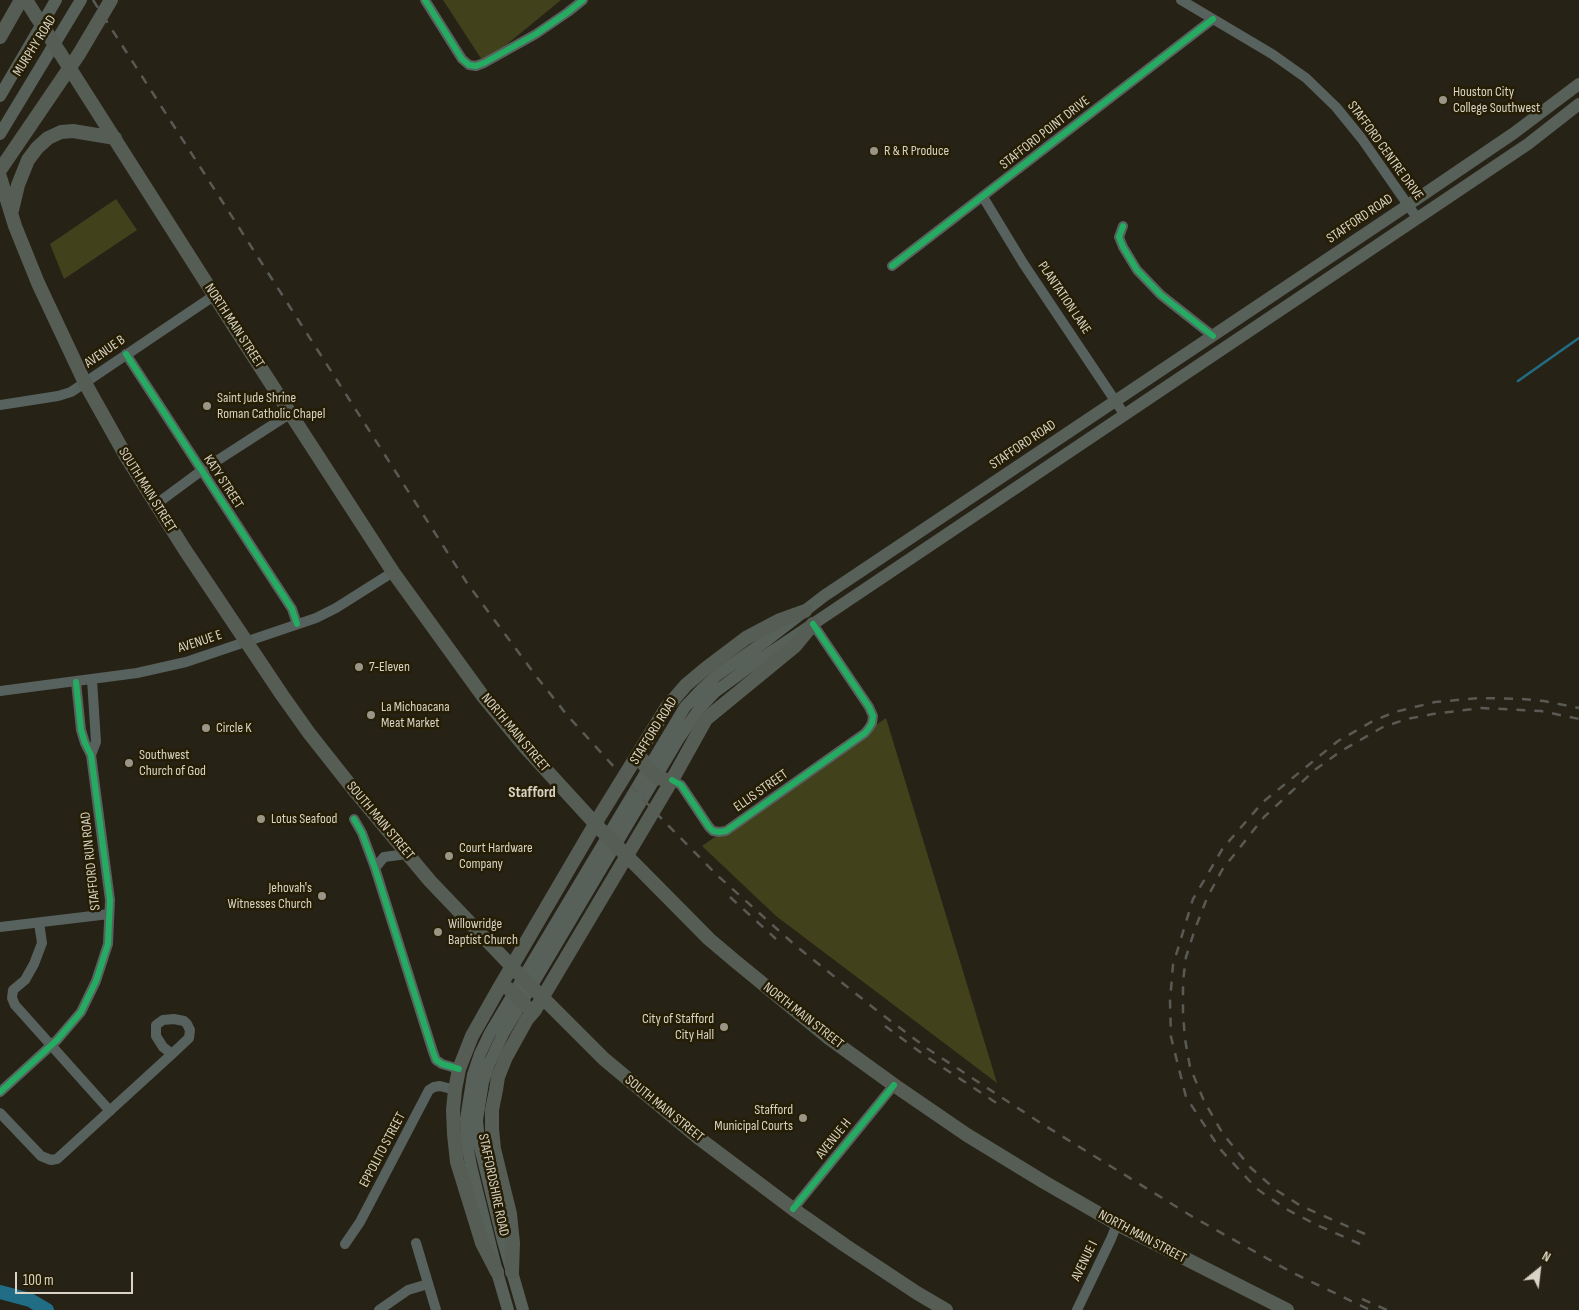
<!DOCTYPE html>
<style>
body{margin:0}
#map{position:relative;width:1579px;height:1310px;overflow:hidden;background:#272216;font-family:"Sofia Sans Condensed",sans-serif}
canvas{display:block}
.north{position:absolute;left:1514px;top:1245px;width:50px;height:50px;-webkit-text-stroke:4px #251d04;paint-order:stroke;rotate:29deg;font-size:14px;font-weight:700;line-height:20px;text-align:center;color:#d8d3c4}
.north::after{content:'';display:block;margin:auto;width:18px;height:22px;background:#d8d3c4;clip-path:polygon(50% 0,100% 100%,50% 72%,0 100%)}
.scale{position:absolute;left:15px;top:1272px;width:118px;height:22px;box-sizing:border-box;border:2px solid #d8d3c4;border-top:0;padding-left:6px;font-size:15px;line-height:18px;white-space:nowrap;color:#d8d3c4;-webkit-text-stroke:4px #251d04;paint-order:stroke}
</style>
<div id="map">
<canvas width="1579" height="1310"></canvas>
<div class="north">N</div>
<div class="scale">100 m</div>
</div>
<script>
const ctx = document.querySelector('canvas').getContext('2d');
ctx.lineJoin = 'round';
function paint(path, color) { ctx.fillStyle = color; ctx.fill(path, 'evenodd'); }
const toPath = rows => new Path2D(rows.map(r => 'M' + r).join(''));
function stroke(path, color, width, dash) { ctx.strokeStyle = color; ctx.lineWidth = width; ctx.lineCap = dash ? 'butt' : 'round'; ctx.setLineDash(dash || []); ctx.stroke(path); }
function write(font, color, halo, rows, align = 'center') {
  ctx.font = font + ' "Sofia Sans Condensed",sans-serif'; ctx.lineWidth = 5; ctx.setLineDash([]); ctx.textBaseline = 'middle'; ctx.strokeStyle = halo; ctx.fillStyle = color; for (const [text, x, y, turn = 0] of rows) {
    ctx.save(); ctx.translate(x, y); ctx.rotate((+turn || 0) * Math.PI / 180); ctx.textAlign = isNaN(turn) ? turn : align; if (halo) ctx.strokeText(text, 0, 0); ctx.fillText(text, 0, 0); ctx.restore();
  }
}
const green = toPath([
 [443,0,561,0,484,63],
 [116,199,137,230,64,279,50,244],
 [886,718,997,1083,776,916,702,846]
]);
const stream = toPath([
 [1518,381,1579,338]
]);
const river = toPath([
 [0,1292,30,1300,47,1310]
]);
const minor = toPath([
 [425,0,462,59,469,65,476,66,484,63,536,34,568,12,583,0],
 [1181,0,1272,54,1306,78,1336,107,1362,139,1417,218],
 [983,197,1023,263,1124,414],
 [1123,226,1119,237,1123,247,1137,270,1161,295,1213,336],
 [892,266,1213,19],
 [126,354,292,609,297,624],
 [0,405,58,396,71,392,215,295],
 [155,505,201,471,291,413],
 [0,691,137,673,186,662,316,618,336,608,393,572],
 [91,755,96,742,92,680],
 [672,780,681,785,709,827,713,831,719,832,726,831,865,733,869,728,872,723,873,716,869,707,813,624],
 [354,819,362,833,375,868,433,1052,436,1060,442,1064,459,1069],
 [375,868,384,857,407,854],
 [39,923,42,943,34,964,25,980,13,990,12,998,15,1005,110,1111],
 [0,927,109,914],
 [0,1092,57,1040,81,1012,96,981,108,944,110,900,91,755,85,743,81,730,76,682],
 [0,1113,41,1156,51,1160,57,1159,172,1054,189,1038,190,1030,187,1024,184,1021,174,1019,163,1020,156,1025,156,1036,163,1047,172,1054],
 [793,1209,894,1085],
 [416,1243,436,1310],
 [345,1244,360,1222,429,1090,434,1087,440,1086,455,1090],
 [379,1310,408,1290,428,1284],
 [1077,1310,1111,1239,1117,1224]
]);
const major = toPath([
 [0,96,56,0],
 [0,134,81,0],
 [508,1310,497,1272,471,1166,467,1143,466,1119,473,1075,480,1054,490,1033,685,707,700,691,717,675,767,640,824,596,1408,205,1514,133,1579,84],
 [523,1310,503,1241,479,1143,477,1120,483,1082,489,1064,503,1034,679,738,700,708,715,692,749,667,1528,144,1579,104]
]);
const highway = toPath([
 [26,0,36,16],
 [0,37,21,0],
 [60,53,235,328,393,572,482,695,525,747,601,830],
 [0,170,79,54,111,0],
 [0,177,15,226,38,283,85,383,127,458,185,550,282,695,309,733,354,790,430,881,517,972],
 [12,210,18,185,28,160,37,148,48,138,61,132,73,131,115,138],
 [620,849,709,939,735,961,829,1038,894,1085,967,1135,1044,1182,1117,1224,1287,1310],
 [538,993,604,1059,700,1139,793,1209,846,1246,917,1293,946,1310],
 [497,1272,482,1243,457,1162,454,1134,453,1110,455,1090,459,1069,472,1036,498,990,601,814,667,707,686,685,705,669,746,638,780,620,805,611],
 [512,1272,513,1243,510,1214,494,1149,492,1129,492,1110,496,1090,498,1077,506,1057,527,1019,535,1010,672,780,706,719,795,646,813,624]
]);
const rail = toPath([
 [93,0,467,583,536,676,567,715,654,811,718,876,796,946,880,1013,928,1049,1039,1122,1193,1217,1293,1273,1370,1310],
 [730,897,776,939],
 [885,1026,924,1055,1001,1106],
 [1365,1234,1301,1206,1276,1190,1251,1168,1223,1134,1204,1101,1190,1067,1185,1039,1183,1013,1183,981,1186,957,1195,929,1207,898,1222,870,1264,817,1316,769,1341,751,1383,727,1407,719,1433,714,1481,708,1541,711,1579,719],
 [1360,1244,1317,1225,1286,1209,1257,1189,1220,1149,1186,1097,1171,1037,1170,1001,1173,965,1193,899,1223,848,1263,802,1338,741,1373,721,1395,712,1435,702,1480,698,1521,699,1544,701,1579,708],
 [1362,1299,1387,1310]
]);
const highwayBridge = toPath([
 [36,16,60,53],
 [643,760,645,766,657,778,664,779],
 [601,830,620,849],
 [517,972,537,992],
 [509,989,526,1006]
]);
const cycleway = toPath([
 [425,0,462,59,469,65,476,66,484,63,536,34,568,12,583,0],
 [1123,226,1119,237,1123,247,1137,270,1161,295,1213,336],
 [892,266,1213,19],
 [126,354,292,609,297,624],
 [672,780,681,785,709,827,713,831,719,832,726,831,865,733,869,728,872,723,873,716,869,707,813,624],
 [354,819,362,833,375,868,433,1052,436,1060,442,1064,459,1069],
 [0,1092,57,1040,81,1012,96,981,108,944,110,900,91,755,85,743,81,730,76,682],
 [793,1209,894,1085]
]);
const markers = [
 [1443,100,5,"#9a9587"],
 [874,151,5,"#9a9587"],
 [207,406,5,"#9a9587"],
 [359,667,5,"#9a9587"],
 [371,715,5,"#9a9587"],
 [206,728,5,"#9a9587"],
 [129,763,5,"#9a9587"],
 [261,819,5,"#9a9587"],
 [449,856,5,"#9a9587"],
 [322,896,5,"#9a9587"],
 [438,932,5,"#9a9587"],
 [724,1027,5,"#9a9587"],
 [803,1118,5,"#9a9587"]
];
const streetNames = [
 ["MURPHY ROAD",35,46,-58],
 ["STAFFORD POINT DRIVE",1045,133,-38],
 ["STAFFORD CENTRE DRIVE",1385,151,54],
 ["STAFFORD ROAD",1360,219,-34],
 ["PLANTATION LANE",1064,298,56],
 ["NORTH MAIN STREET",234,326,57],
 ["AVENUE B",105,352,-35],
 ["STAFFORD ROAD",1023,445,-34],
 ["KATY STREET",223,482,57],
 ["SOUTH MAIN STREET",147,490,58],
 ["AVENUE E",200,642,-18],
 ["STAFFORD ROAD",654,731,-58],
 ["NORTH MAIN STREET",515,733,50],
 ["ELLIS STREET",761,791,-35],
 ["SOUTH MAIN STREET",380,821,50],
 ["STAFFORD RUN ROAD",91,861,-96],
 ["NORTH MAIN STREET",803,1016,38],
 ["SOUTH MAIN STREET",664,1109,39],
 ["AVENUE H",834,1139,-51],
 ["EPPOLITO STREET",383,1150,-62],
 ["STAFFORDSHIRE ROAD",493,1185,78],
 ["NORTH MAIN STREET",1142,1237,28],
 ["AVENUE I",1085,1261,-64]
];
const poiNames = [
 ["Houston City",1453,92],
 ["College Southwest",1453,108],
 ["R & R Produce",884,151],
 ["Saint Jude Shrine",217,398],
 ["Roman Catholic Chapel",217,414],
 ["7-Eleven",369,667],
 ["La Michoacana",381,707],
 ["Meat Market",381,723],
 ["Circle K",216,728],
 ["Southwest",139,755],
 ["Church of God",139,771],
 ["Lotus Seafood",271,819],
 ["Court Hardware",459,848],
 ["Company",459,864],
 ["Jehovah's",312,888,"right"],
 ["Witnesses Church",312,904,"right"],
 ["Willowridge",448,924],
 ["Baptist Church",448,940],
 ["City of Stafford",714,1019,"right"],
 ["City Hall",714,1035,"right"],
 ["Stafford",793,1110,"right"],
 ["Municipal Courts",793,1126,"right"]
];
const quarterNames = [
 ["Stafford",532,793]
];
paint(green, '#41411b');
stroke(stream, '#226d86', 2.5);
stroke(river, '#226d86', 14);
stroke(minor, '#57615d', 10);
stroke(major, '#576059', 12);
stroke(highway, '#555d55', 14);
stroke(rail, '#595a53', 2.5, [9, 9]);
stroke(highwayBridge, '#555d55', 14);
stroke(cycleway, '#26ab63', 6);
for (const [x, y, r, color] of markers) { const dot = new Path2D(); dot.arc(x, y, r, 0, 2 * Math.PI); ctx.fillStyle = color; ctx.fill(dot); stroke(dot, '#251d04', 2); }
write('14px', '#d8d3c4', '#251d04', streetNames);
write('14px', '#d8d3c4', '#251d04', poiNames, 'left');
write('bold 16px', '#d8d3c4', '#251d04', quarterNames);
</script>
